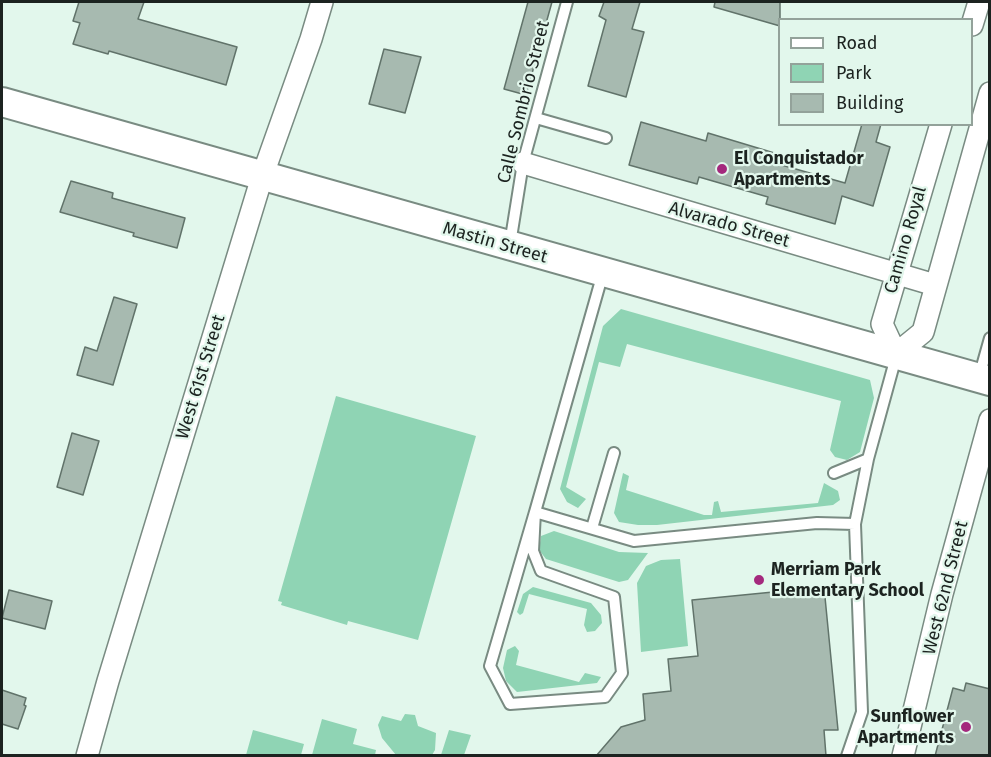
<!DOCTYPE html>
<style>
body{margin:0}
#map{position:relative;width:991px;height:757px;overflow:hidden;background:#e2f7ec;font-family:"Fira Sans",sans-serif}
canvas{display:block}
.frame{position:absolute;inset:0;border:3px solid #1c2320;pointer-events:none}
.legend{position:absolute;left:778px;top:18px;width:195px;height:108px;box-sizing:border-box;background:#e2f7ec;border:2px solid #93a29a;margin:0;padding:8px 10px;list-style:none;font-size:18px;color:#1c2320}
.legend li{display:flex;align-items:center;gap:12px;height:30px}
.legend b{width:30px;border:2px solid #93a29a}
</style>
<div id="map">
<canvas width="991" height="757"></canvas>
<div class="frame"></div>
<ul class="legend">
<li><b style="height:8px;background:#fff"></b>Road</li>
<li><b style="height:16px;background:#8fd4b4"></b>Park</li>
<li><b style="height:16px;background:#a7bab0"></b>Building</li>
</ul>
</div>
<script>
const ctx = document.querySelector('canvas').getContext('2d');
ctx.lineJoin = 'round';
function paint(path, color) { ctx.fillStyle = color; ctx.fill(path, 'evenodd'); }
const toPath = rows => new Path2D(rows.map(r => 'M' + r).join(''));
function stroke(path, color, width, dash) { ctx.strokeStyle = color; ctx.lineWidth = width; ctx.lineCap = dash ? 'butt' : 'round'; ctx.setLineDash(dash || []); ctx.stroke(path); }
function write(font, color, halo, rows, align = 'center') {
  ctx.font = font + ' "Fira Sans",sans-serif'; ctx.lineWidth = 4.5; ctx.setLineDash([]); ctx.textBaseline = 'middle'; ctx.strokeStyle = halo; ctx.fillStyle = color; for (const [text, x, y, turn = 0] of rows) {
    ctx.save(); ctx.translate(x, y); ctx.rotate((+turn || 0) * Math.PI / 180); ctx.textAlign = isNaN(turn) ? turn : align; if (halo) ctx.strokeText(text, 0, 0); ctx.fillText(text, 0, 0); ctx.restore();
  }
}
const green = toPath([
 [621,309,870,380,874,398,860,452,847,460,835,457,830,450,841,401,627,344,620,367,599,362,566,487,586,499,578,508,567,502,560,489,603,326],
 [336,396,476,436,418,640,348,621,347,625,281,605,282,602,278,601],
 [623,473,629,476,626,490,704,515,712,515,714,502,718,501,721,512,818,503,824,483,838,491,840,500,833,505,657,525,638,525,619,522,614,513],
 [554,531,619,552,648,553,628,580,619,582,546,559,539,550,541,536],
 [680,559,688,646,641,652,637,583,646,566,661,560],
 [533,587,591,603,601,615,602,623,595,631,587,632,584,625,587,609,529,594,523,613,520,615,517,612,523,594],
 [515,646,519,651,516,665,579,682,585,673,601,677,597,683,517,692,506,681,503,668,507,650],
 [405,714,415,715,418,726,436,733,435,750,432,755,396,755,382,738,378,725,382,716,401,721],
 [322,719,357,729,353,744,376,750,375,755,312,755],
 [253,730,304,744,301,755,246,755],
 [449,730,471,735,464,755,441,755]
]);
const building = toPath([
 [79,2,144,2,138,19,237,47,226,85,109,51,108,54,73,44,80,23,73,21,79,2],
 [528,2,552,2,526,95,504,89,528,2],
 [604,2,640,2,632,29,644,32,626,97,588,86,606,20,599,16,604,2],
 [715,2,780,2,780,26,714,7,715,2],
 [384,49,421,57,405,113,369,104,384,49],
 [641,122,706,141,708,133,781,155,778,164,845,183,862,124,881,124,876,142,890,147,873,206,842,196,835,224,766,204,768,197,699,177,697,184,629,165,641,122],
 [71,181,113,193,112,198,185,218,177,248,133,236,134,233,60,212,71,181],
 [114,297,137,304,113,385,77,375,85,347,97,351,114,297],
 [72,433,99,441,83,495,57,487,72,433],
 [824,587,838,730,824,730,826,756,596,756,621,727,645,720,643,694,671,691,668,659,698,656,692,600,824,587],
 [9,590,52,601,45,629,2,618,9,590],
 [966,683,990,689,990,756,935,756,953,688,964,691,966,683],
 [2,690,26,698,24,705,26,706,18,729,2,724,2,690]
]);
const lane = toPath([
 [536,118,606,138],
 [510,244,523,163,567,2],
 [603,273,535,512,634,541,817,523,855,524],
 [979,377,990,338],
 [834,473,868,459,896,357],
 [535,512,533,551,541,571,614,597,622,673,605,697,510,704,490,666,535,512],
 [592,528,614,453],
 [847,756,862,712,855,524,868,459]
]);
const street = toPath([
 [972,25,979,2],
 [941,124,882,324,896,354,923,332,990,93],
 [523,163,935,285],
 [87,756,108,681,262,177,311,39,322,2],
 [903,756,942,594,990,420]
]);
const secondary = toPath([
 [2,102,990,381]
]);
const markers = [
 [722,169,6,"#a4297d"],
 [759,580,6,"#a4297d"],
 [966,727,6,"#a4297d"]
];
const streetNames = [
 ["Calle Sombrio Street",524,102,-76],
 ["Alvarado Street",729,225,16],
 ["Camino Royal",906,240,-74],
 ["Mastin Street",495,243,16],
 ["West 61st Street",201,377,-73],
 ["West 62nd Street",946,588,-76]
];
const poiNames = [
 ["El Conquistador",734,159],
 ["Apartments",734,180],
 ["Merriam Park",771,570],
 ["Elementary School",771,591],
 ["Sunflower",954,717,"right"],
 ["Apartments",954,738,"right"]
];
paint(green, '#8fd4b4');
paint(building, '#a7bab0');
stroke(building, '#61736a', 1.5);
stroke(lane, '#798b82', 14);
stroke(street, '#798b82', 24);
stroke(secondary, '#798b82', 32);
stroke(lane, '#fff', 10);
stroke(street, '#fff', 21);
stroke(secondary, '#fff', 28);
for (const [x, y, r, color] of markers) { const dot = new Path2D(); dot.arc(x, y, r, 0, 2 * Math.PI); ctx.fillStyle = color; ctx.fill(dot); stroke(dot, '#e2f7ec', 2); }
write('18px', '#1c2320', '#e2f7ec', streetNames);
write('bold 18px', '#1c2320', '#e2f7ec', poiNames, 'left');
</script>
